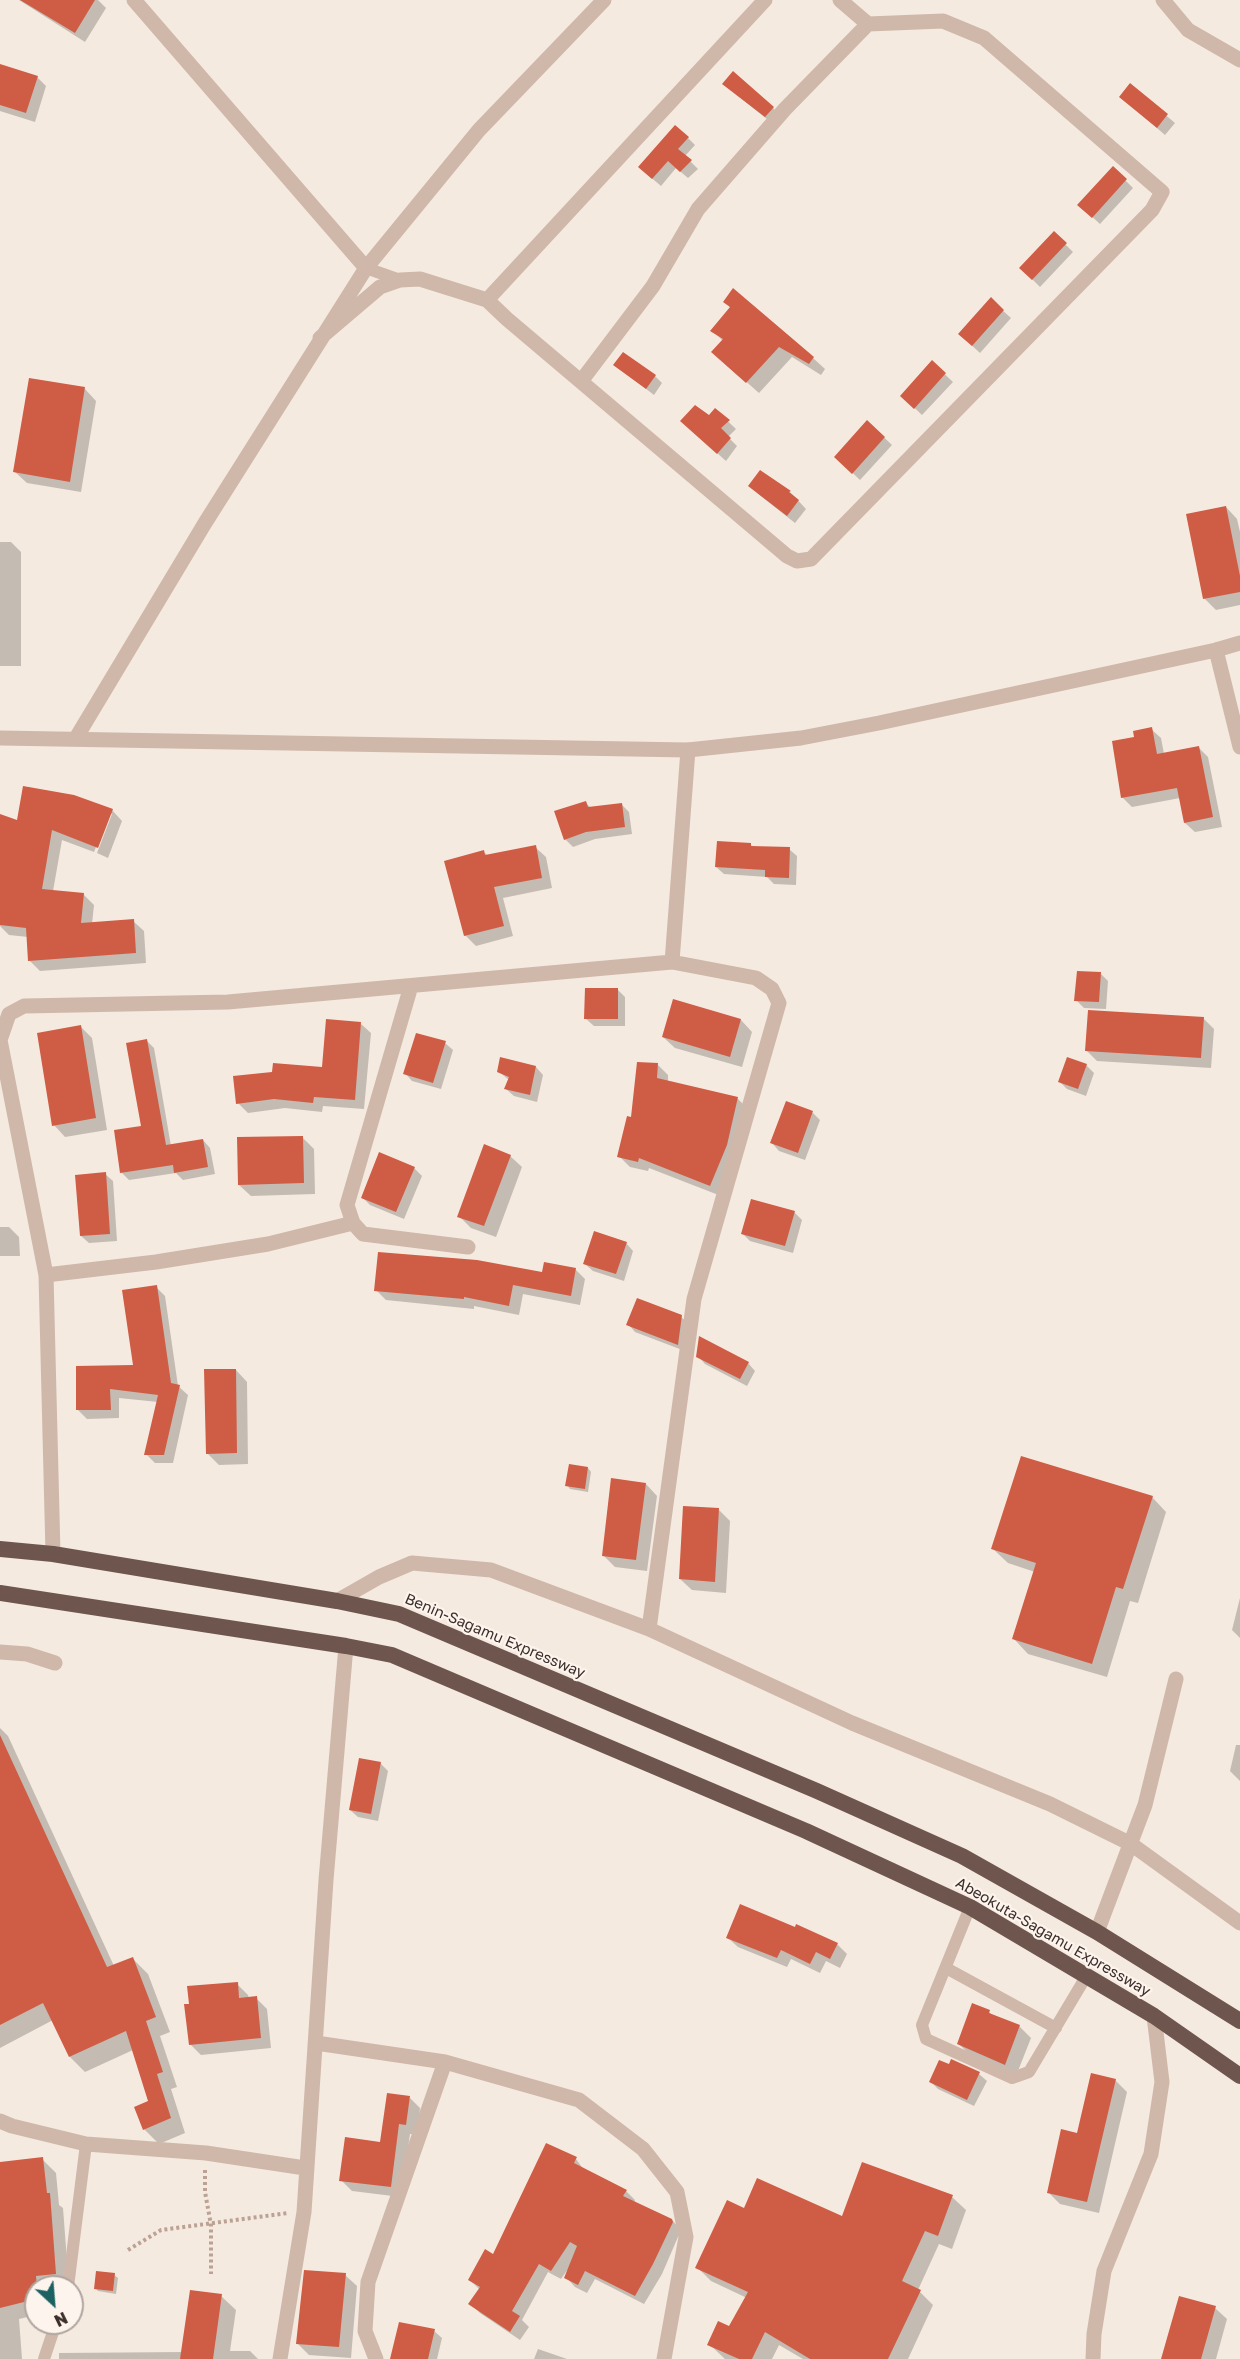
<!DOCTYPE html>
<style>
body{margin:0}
#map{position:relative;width:1240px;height:2359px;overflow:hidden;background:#f5eae0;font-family:"Golos Text",sans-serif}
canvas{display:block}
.north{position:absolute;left:24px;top:2275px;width:60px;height:60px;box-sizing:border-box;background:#fcf4ed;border:2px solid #afa59f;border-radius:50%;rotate:154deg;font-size:16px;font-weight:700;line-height:24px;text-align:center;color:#3c2e2a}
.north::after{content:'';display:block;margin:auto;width:21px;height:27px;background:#1c6161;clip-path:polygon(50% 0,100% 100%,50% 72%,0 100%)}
</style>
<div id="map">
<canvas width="1240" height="2359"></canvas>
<div class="north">N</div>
</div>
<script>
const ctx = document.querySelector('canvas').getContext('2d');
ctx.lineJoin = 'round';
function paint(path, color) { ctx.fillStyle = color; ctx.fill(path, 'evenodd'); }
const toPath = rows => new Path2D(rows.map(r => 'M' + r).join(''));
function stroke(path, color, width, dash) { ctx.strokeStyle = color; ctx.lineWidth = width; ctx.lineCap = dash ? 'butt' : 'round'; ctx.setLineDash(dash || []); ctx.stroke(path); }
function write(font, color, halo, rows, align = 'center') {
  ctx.font = font + ' "Golos Text",sans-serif'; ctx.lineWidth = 4.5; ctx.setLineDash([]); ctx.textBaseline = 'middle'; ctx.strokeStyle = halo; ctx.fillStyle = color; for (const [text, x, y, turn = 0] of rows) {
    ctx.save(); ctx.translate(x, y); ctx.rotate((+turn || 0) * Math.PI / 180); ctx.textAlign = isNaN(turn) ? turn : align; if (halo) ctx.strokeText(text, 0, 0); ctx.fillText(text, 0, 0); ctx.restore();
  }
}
const shadow = toPath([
 [19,0,98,0,106,8,85,42],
 [0,69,37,77,46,86,35,122,0,111],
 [1130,85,1175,123,1165,135,1129,104],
 [732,91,773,108,780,116,773,124],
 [688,138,695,145,685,156,698,169,688,178,676,168,661,186,648,175],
 [1113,168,1133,188,1100,224,1087,212],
 [1054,233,1073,252,1040,287,1021,268],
 [991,300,1011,318,980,353,967,341],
 [725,302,813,358,825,369,821,375,792,357,759,393,725,363,723,341,712,330,731,308],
 [932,362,953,382,922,415,902,396],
 [615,365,655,376,662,383,654,395],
 [30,380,85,389,96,401,81,492,27,483,15,472],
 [716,410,736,429,728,437,737,446,726,461,690,429,709,417],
 [868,422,892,445,860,480,836,457],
 [761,472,790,492,806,509,795,523,757,493],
 [1226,507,1237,519,1240,532,1240,605,1216,610,1204,598],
 [0,542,11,542,21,552,21,666,0,666],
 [1151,729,1161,738,1164,754,1198,747,1208,757,1222,827,1195,832,1185,823,1180,798,1132,807,1122,797,1136,739],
 [585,802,591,808,621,804,629,812,632,834,595,839,573,847,565,839],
 [112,810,122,821,108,858,97,853,112,814,109,814,94,852,62,840,53,891,83,894,94,905,92,924,133,921,144,931,146,963,40,971,29,960,28,937,9,935,0,926,0,815,18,822],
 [751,845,753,848,789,849,797,856,796,885,774,884,767,877,724,874,716,867],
 [535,847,546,857,552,888,503,898,513,936,476,946,465,935,484,852,488,856],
 [1101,974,1108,981,1106,1009,1084,1008,1076,1000],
 [618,990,625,997,625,1026,594,1026,586,1019],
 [1203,1018,1214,1029,1211,1068,1097,1061,1086,1050],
 [741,1020,752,1032,742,1067,675,1048,663,1037],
 [361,1024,371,1033,364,1109,323,1106,322,1112,285,1108,248,1113,238,1103,323,1069],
 [80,1026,92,1038,107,1130,65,1137,54,1125],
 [147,1041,154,1048,171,1146,203,1140,210,1148,215,1174,183,1180,176,1173,129,1180,122,1173,142,1127],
 [445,1043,453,1050,441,1089,412,1081,405,1073],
 [658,1065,668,1075,668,1082,738,1099,748,1109,721,1196,649,1168,648,1171,630,1167,619,1156,633,1119],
 [1086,1065,1094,1073,1086,1096,1067,1089,1060,1082],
 [536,1067,543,1075,537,1102,514,1096,506,1089,509,1080,498,1071],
 [787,1103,813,1113,820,1120,805,1160,779,1151,772,1143],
 [302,1137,314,1149,315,1194,251,1196,239,1185],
 [510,1156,522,1167,496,1237,471,1228,459,1216],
 [414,1168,422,1176,404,1219,370,1205,362,1197],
 [105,1174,113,1181,117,1241,89,1243,81,1236],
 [794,1212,802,1220,793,1253,750,1241,743,1234],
 [0,1227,9,1227,19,1237,20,1256,0,1256],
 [626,1243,633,1251,624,1281,593,1271,585,1264],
 [575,1269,585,1279,580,1305,523,1294,519,1315,474,1306,474,1309,386,1300,376,1290],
 [156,1287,165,1296,178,1386,188,1395,173,1463,155,1463,146,1454,158,1402,119,1398,119,1418,87,1419,78,1410,135,1367],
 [681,1317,689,1324,685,1351,635,1332,628,1324],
 [698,1356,748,1363,755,1371,747,1386,705,1364],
 [236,1370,247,1382,248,1464,219,1465,207,1453],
 [588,1468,591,1472,588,1492,570,1489,567,1485],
 [646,1484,657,1496,647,1571,615,1567,603,1555],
 [1152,1497,1166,1512,1138,1603,1130,1601,1107,1677,1028,1654,1014,1639,1035,1572,1008,1563,993,1549],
 [719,1510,730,1521,726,1593,692,1590,680,1579],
 [1240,1598,1240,1638,1232,1630],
 [0,1728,8,1736,114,1966,133,1959,148,1974,170,2032,160,2036,177,2087,171,2089,185,2133,159,2144,144,2129,150,2102,133,2050,85,2072,70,2057,53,2020,0,2048],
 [1236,1745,1240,1745,1240,1781,1230,1771],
 [380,1763,388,1771,378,1821,358,1817,350,1810],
 [727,1937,837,1944,847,1954,840,1968,826,1961,820,1973,791,1959,787,1967,738,1947],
 [237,1984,248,1995,249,1999,256,1998,267,2009,271,2048,201,2055,190,2044],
 [989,2012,995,2017,1019,2026,1031,2038,1016,2076,970,2055,958,2043],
 [979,2074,987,2081,974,2106,938,2089,930,2081],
 [1115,2080,1127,2092,1099,2213,1060,2204,1049,2193,1078,2135],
 [410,2098,420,2108,417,2135,410,2134,401,2197,352,2191,341,2180,381,2143],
 [42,2159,56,2173,59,2205,63,2208,69,2287,36,2287,36,2315,19,2319,22,2359,0,2359,0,2163],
 [576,2159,584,2170,626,2191,635,2200,634,2203,672,2220,681,2230,662,2274,644,2304,595,2279,587,2293,575,2287,566,2277,568,2269,561,2279,548,2272,522,2320,529,2327,520,2340,480,2313,470,2303,480,2290,470,2280,493,2256],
 [952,2197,966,2210,952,2249,939,2244,918,2290,933,2305,908,2359,803,2359,779,2345,772,2359,725,2359,709,2344,730,2328,747,2298,711,2281,697,2267,745,2210,843,2218],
 [114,2275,118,2278,116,2294,98,2291,95,2288],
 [345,2275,357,2286,351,2358,309,2355,297,2343],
 [221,2296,236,2310,230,2351,250,2351,258,2359,59,2359,59,2353,183,2352],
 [1215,2308,1227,2319,1216,2359,1162,2359],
 [434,2331,442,2338,437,2359,392,2359],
 [538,2349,567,2359,534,2359]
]);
const building = toPath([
 [20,0,95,0,75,33],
 [0,64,38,76,26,113,0,105],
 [733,71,774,107,765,117,722,84],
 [1130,83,1168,114,1157,128,1119,97],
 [675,125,689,137,678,149,692,160,680,172,668,161,652,179,638,167],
 [1113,166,1127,179,1092,218,1077,205],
 [1054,231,1067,243,1032,280,1019,268],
 [733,288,814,357,809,364,779,347,746,383,711,352,723,339,710,331,730,307,723,302],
 [991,297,1004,310,972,346,958,334],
 [623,352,656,375,646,389,613,365],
 [932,360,946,373,914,409,900,396],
 [29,378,85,387,70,482,13,472],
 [695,405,709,415,715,408,730,420,721,428,731,438,717,454,680,421],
 [867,420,885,437,852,474,834,457],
 [760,470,791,491,789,492,799,500,787,516,748,486],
 [1226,506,1240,576,1240,592,1203,599,1186,514],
 [1152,727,1157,754,1199,746,1213,817,1184,823,1177,788,1121,798,1112,741,1134,737,1133,731],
 [23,786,74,795,113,809,98,848,52,830,42,889,84,893,81,923,134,919,136,953,28,961,26,928,0,925,0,814,17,820],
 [586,801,588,807,622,803,625,827,586,832,564,840,554,811],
 [717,841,751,843,751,846,790,847,789,878,765,877,765,870,715,867],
 [536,845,542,878,494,887,504,926,464,936,444,861,484,850,485,855],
 [1077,971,1101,972,1099,1002,1074,1001],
 [585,988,618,988,618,1019,584,1019],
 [673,999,741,1019,730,1057,662,1037],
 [1088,1010,1204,1017,1201,1058,1085,1051],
 [326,1019,361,1022,355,1100,314,1097,313,1103,274,1099,236,1104,233,1076,272,1072,273,1063,322,1067],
 [81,1025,96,1118,52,1126,37,1033],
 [416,1033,446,1041,433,1083,403,1074],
 [147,1039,166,1145,203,1139,208,1167,174,1173,173,1165,120,1173,114,1130,141,1126,126,1043],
 [500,1057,536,1066,530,1095,504,1089,509,1077,497,1072],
 [1067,1057,1087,1064,1078,1089,1058,1082],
 [637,1062,658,1063,657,1078,738,1097,727,1145,710,1186,639,1158,638,1162,617,1157,627,1116,631,1117],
 [786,1101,813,1111,798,1153,770,1143],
 [303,1136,304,1183,238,1185,237,1137],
 [484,1144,511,1155,484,1226,457,1217],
 [379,1152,415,1167,396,1212,361,1198],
 [106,1172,110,1234,80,1236,75,1175],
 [751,1199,795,1211,785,1246,741,1234],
 [594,1231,627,1242,616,1274,583,1264],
 [378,1252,477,1260,542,1272,544,1262,576,1268,571,1296,513,1285,509,1306,464,1297,464,1299,374,1291],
 [157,1285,171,1383,180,1385,164,1455,144,1455,158,1395,110,1389,111,1410,76,1410,76,1366,133,1365,122,1290],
 [637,1298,682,1315,678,1345,626,1325],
 [699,1336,749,1362,740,1379,696,1357],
 [204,1369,236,1369,237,1453,206,1454],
 [1021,1456,1153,1496,1123,1589,1116,1587,1092,1664,1012,1639,1036,1563,991,1549],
 [569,1464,588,1467,585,1489,565,1486],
 [611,1478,646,1483,636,1560,602,1556],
 [683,1506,719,1508,715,1582,679,1579],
 [0,1735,107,1967,133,1957,156,2017,146,2021,163,2072,157,2074,171,2118,143,2130,134,2107,148,2101,126,2031,69,2057,43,2003,0,2025],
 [359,1758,381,1762,371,1814,349,1810],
 [740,1904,795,1927,796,1924,838,1943,830,1959,816,1952,810,1964,781,1950,777,1958,726,1938],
 [238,1982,239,1998,257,1996,261,2038,189,2045,184,2004,189,2004,187,1986],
 [972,2003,990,2010,989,2013,1020,2025,1005,2065,957,2044],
 [951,2059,980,2072,967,2100,929,2082,939,2060,949,2064],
 [1091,2073,1116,2079,1087,2202,1047,2193,1061,2129,1077,2133],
 [387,2093,410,2096,406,2125,399,2124,391,2187,339,2181,345,2137,380,2142],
 [546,2143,577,2157,574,2163,627,2190,623,2196,672,2219,673,2222,653,2264,635,2296,585,2271,578,2285,564,2278,577,2246,570,2242,551,2271,539,2264,512,2311,520,2316,510,2332,468,2304,480,2287,468,2280,485,2249,493,2254],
 [43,2157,47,2193,50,2193,56,2274,36,2276,37,2287,36,2299,0,2308,0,2162],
 [862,2162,953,2195,938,2236,925,2231,902,2281,921,2290,888,2359,810,2359,765,2332,752,2359,739,2359,707,2345,718,2321,729,2326,748,2292,695,2268,727,2200,744,2208,757,2178,842,2216],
 [304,2270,346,2273,339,2347,296,2344],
 [96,2271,115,2273,113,2291,94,2289],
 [190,2290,222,2294,213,2359,180,2359],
 [1179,2296,1216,2306,1201,2359,1161,2359],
 [399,2322,435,2329,428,2359,390,2359]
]);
const path = toPath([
 [205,2170,205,2192,211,2225,211,2274],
 [128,2250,161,2230,288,2213]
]);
const service = toPath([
 [366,268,400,280],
 [970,1907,922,2025,926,2039,1012,2078,1029,2072,1087,1975],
 [946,1968,1056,2028],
 [68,2287,86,2144],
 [44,2359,56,2323]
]);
const minor = toPath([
 [134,0,366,268],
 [840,0,868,24],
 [1163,0,1188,30,1240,60],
 [487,300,765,0],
 [320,338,380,287,400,280,420,279,487,300,507,319,787,556,797,561,811,559,1152,210,1162,192,984,38,943,21,868,24,785,109,698,209,653,286,582,380],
 [1216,650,1240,747],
 [76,738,205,523,366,268,479,130,604,0],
 [672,962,688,750],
 [411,986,347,1205,353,1223,363,1234,468,1247],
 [46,1275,156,1262,268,1244,353,1223],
 [53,1554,46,1275,0,1040,9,1014,24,1006,228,1002,672,962,756,978,772,989,779,1003,694,1299,649,1629],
 [337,1601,379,1577,412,1563,491,1570,649,1629,852,1723,1050,1804,1131,1844,1240,1923],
 [0,1652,27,1654,55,1663],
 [1097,1932,1145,1805,1176,1679],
 [316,2043,445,2062,579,2100,643,2149,677,2192,686,2237,664,2359],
 [0,2121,12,2126,86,2144,206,2153,305,2168],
 [280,2359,304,2212,326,1880,346,1646],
 [376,2359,365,2331,368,2282,445,2062],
 [1093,2359,1094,2334,1104,2271,1151,2154,1162,2082,1154,2016]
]);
const tertiary = toPath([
 [0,738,688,750,801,738,879,723,1216,650,1240,643]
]);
const trunk = toPath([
 [0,1549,53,1554,337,1601,399,1614,817,1791,962,1856,1097,1932,1240,2021],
 [0,1593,346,1646,392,1655,806,1831,970,1907,1154,2016,1240,2076]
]);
const streetNames = [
 ["Benin-Sagamu Expressway",495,1636,23],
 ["Abeokuta-Sagamu Expressway",1053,1937,30]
];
paint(shadow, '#0003');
paint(building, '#cf5c44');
stroke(path, '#bba294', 4, [3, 3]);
stroke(service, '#cfb8aa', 12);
stroke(minor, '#cfb8aa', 15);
stroke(tertiary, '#cfb8aa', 15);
stroke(trunk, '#6e564e', 16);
write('15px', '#3c2e2a', '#fcf4ed', streetNames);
</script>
